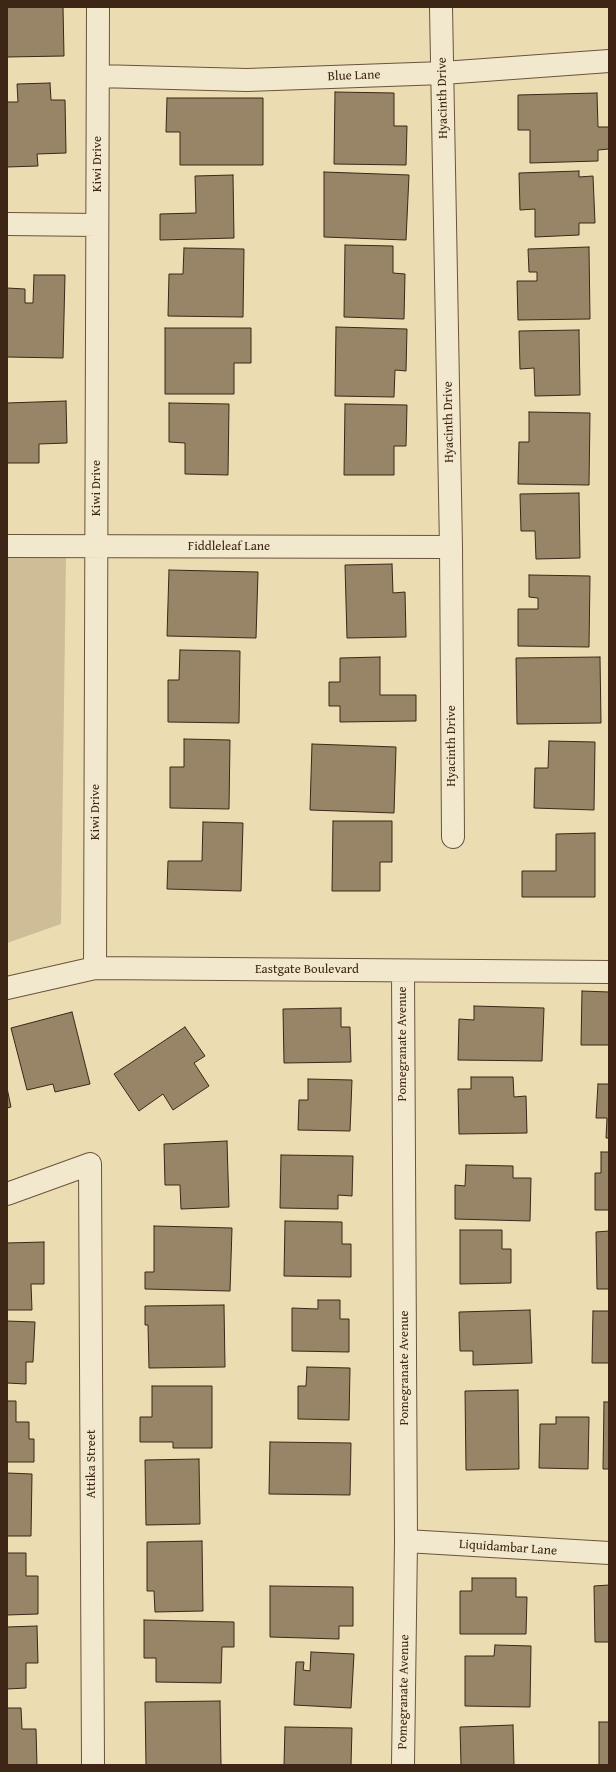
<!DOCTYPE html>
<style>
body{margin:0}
#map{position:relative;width:616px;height:1772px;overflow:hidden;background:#ebdcb2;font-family:"Gentium Book Plus",serif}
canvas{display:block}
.frame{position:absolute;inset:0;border:8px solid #3e2616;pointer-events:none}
</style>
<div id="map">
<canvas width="616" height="1772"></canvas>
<div class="frame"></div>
</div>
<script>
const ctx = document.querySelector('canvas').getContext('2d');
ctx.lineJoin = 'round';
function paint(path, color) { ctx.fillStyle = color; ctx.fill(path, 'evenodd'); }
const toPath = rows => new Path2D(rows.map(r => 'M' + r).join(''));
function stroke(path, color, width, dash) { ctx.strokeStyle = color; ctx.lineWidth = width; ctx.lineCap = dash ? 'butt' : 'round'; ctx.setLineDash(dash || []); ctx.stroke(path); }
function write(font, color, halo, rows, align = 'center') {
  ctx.font = font + ' "Gentium Book Plus",serif'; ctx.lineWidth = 4; ctx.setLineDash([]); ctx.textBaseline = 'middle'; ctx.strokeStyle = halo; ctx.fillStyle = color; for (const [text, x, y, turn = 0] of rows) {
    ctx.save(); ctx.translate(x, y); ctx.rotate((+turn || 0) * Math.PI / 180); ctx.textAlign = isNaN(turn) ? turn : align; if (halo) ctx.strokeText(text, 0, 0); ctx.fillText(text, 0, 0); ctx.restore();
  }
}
const green = toPath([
 [66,556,61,924,7,943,7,557]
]);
const building = toPath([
 [7,7,63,7,64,56,7,57,7,7],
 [50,83,51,100,65,100,66,153,37,154,38,166,7,167,7,102,18,102,17,84,50,83],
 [335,92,394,93,394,126,407,126,406,165,334,164,335,92],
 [597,93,598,127,609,127,609,149,598,150,598,161,530,163,530,130,518,130,518,95,597,93],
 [167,98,263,98,263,165,180,165,180,132,166,132,167,98],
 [579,171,579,177,593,176,595,223,579,223,579,235,535,237,535,209,520,210,519,173,579,171],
 [324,172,409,175,406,240,324,237,324,172],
 [233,175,234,238,160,240,160,214,196,213,195,176,233,175],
 [345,245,393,246,393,273,405,274,404,319,344,317,345,245],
 [589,247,590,319,518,320,517,281,537,281,537,272,529,272,528,249,589,247],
 [184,248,244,249,243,317,168,316,169,274,183,274,184,248],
 [34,275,65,275,63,358,7,357,7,288,25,289,25,303,33,303,34,275],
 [336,327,407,329,406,371,395,370,394,397,335,396,336,327],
 [165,328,251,328,251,363,234,363,234,394,165,394,165,328],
 [579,330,580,395,535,396,534,368,520,369,519,331,579,330],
 [66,401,67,443,39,444,39,463,7,463,7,403,66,401],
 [169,403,229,404,228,475,185,474,185,443,169,442,169,403],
 [345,404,407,405,406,446,394,446,394,475,344,475,345,404],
 [529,412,590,413,589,485,518,484,519,442,529,442,529,412],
 [579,493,580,558,536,559,535,531,521,531,520,494,579,493],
 [392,564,393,593,405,592,406,637,347,638,345,565,392,564],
 [169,570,258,572,256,638,167,636,169,570],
 [529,575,590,576,589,647,518,646,518,609,538,609,538,598,529,597,529,575],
 [180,650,240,651,239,723,168,722,168,680,179,680,180,650],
 [380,657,380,695,416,695,416,721,340,722,340,706,329,706,329,682,340,682,340,658,380,657],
 [600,657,601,723,517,724,516,658,600,657],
 [184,739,230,740,229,809,170,808,170,767,184,767,184,739],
 [549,741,595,742,594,810,534,808,535,768,548,768,549,741],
 [312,744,396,747,394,813,310,810,312,744],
 [333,821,392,821,392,862,380,862,380,891,332,891,333,821],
 [203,822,243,823,241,891,167,889,168,861,202,861,203,822],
 [595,833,595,897,522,897,522,871,556,871,556,834,595,833],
 [582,991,609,992,609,1045,581,1045,582,991],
 [474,1006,544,1008,542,1061,458,1060,459,1019,474,1020,474,1006],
 [341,1008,341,1027,350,1027,351,1062,284,1063,283,1009,341,1008],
 [72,1012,90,1084,55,1092,53,1084,27,1090,11,1028,72,1012],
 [185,1027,205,1056,194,1063,209,1086,173,1110,163,1094,139,1111,114,1074,185,1027],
 [471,1077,513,1077,514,1097,526,1096,527,1133,459,1134,458,1089,471,1089,471,1077],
 [308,1079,352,1080,350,1131,298,1130,299,1100,308,1100,308,1079],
 [598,1084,609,1084,609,1138,606,1138,607,1118,596,1118,598,1084],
 [7,1088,11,1107,7,1108,7,1088],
 [227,1141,229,1207,181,1209,180,1185,165,1185,164,1144,227,1141],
 [601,1152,609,1152,609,1210,595,1210,595,1173,601,1173,601,1152],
 [281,1155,353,1156,352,1196,338,1195,338,1209,280,1208,281,1155],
 [466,1165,513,1166,513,1178,531,1178,530,1221,455,1219,455,1185,465,1186,466,1165],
 [285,1221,342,1222,342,1244,351,1244,351,1277,284,1276,285,1221],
 [154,1226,232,1228,230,1291,145,1289,145,1272,154,1272,154,1226],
 [460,1230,502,1230,502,1249,511,1249,511,1283,460,1284,460,1230],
 [609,1231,609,1289,597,1289,596,1232,609,1231],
 [44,1242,44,1284,31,1284,32,1310,7,1310,7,1243,44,1242],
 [318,1300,340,1300,340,1319,349,1319,349,1352,292,1351,292,1308,318,1309,318,1300],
 [224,1305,225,1367,149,1368,148,1325,145,1325,145,1306,224,1305],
 [530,1310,532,1363,473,1365,473,1351,460,1351,459,1312,530,1310],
 [593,1311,609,1311,609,1363,592,1363,593,1311],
 [7,1321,35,1322,33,1362,26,1362,26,1384,7,1383,7,1321],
 [307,1367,350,1368,349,1420,298,1419,298,1386,306,1386,307,1367],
 [152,1386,212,1386,212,1448,173,1448,173,1442,140,1442,140,1417,152,1417,152,1386],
 [518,1390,519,1469,466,1470,465,1391,518,1390],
 [7,1401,16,1401,16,1422,29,1422,29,1439,34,1439,34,1462,7,1462,7,1401],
 [604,1402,609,1402,609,1469,603,1469,604,1402],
 [556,1417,589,1417,588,1469,539,1468,540,1424,556,1424,556,1417],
 [270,1442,351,1443,350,1495,269,1494,270,1442],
 [199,1459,200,1524,146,1525,145,1460,199,1459],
 [7,1473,32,1474,31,1536,7,1536,7,1473],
 [202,1541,203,1611,155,1612,154,1591,147,1591,147,1542,202,1541],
 [7,1553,26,1553,26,1576,38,1576,38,1614,7,1615,7,1553],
 [472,1578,516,1578,516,1597,527,1597,526,1634,460,1634,460,1591,472,1591,472,1578],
 [609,1585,609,1642,595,1642,594,1586,609,1585],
 [270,1586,353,1587,353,1626,339,1626,339,1639,270,1637,270,1586],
 [144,1620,234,1622,234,1647,222,1647,221,1683,156,1682,156,1658,144,1658,144,1620],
 [37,1626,38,1663,26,1663,26,1688,7,1689,7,1627,37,1626],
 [495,1645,531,1646,530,1707,465,1706,465,1656,494,1656,495,1645],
 [311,1652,354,1654,351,1708,294,1705,296,1662,304,1662,303,1670,310,1671,311,1652],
 [220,1701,221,1765,146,1765,145,1702,220,1701],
 [7,1708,21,1708,22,1729,36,1729,37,1765,7,1765,7,1708],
 [599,1722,609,1722,609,1765,599,1765,599,1722],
 [513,1725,514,1765,461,1765,460,1727,513,1725],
 [285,1727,352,1728,351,1765,284,1765,285,1727]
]);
const minor = toPath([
 [441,7,451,547,453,837],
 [98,76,247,80,443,73,609,61],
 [7,224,97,225],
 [7,546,451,547],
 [95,968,98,7],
 [403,971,406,1541,403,1765],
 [7,988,95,968,609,972],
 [7,1194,90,1164,93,1765],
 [406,1541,609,1553]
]);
const streetNames = [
 ["Blue Lane",354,76,-2],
 ["Hyacinth Drive",443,98,-91],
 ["Kiwi Drive",98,164,-90],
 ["Hyacinth Drive",449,422,-91],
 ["Kiwi Drive",97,488,-90],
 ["Fiddleleaf Lane",229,547],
 ["Hyacinth Drive",452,746,-90],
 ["Kiwi Drive",96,812,-90],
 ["Eastgate Boulevard",307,970],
 ["Pomegranate Avenue",403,1044,-90],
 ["Pomegranate Avenue",405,1368,-90],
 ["Attika Street",92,1464,-90],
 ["Liquidambar Lane",508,1548,4],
 ["Pomegranate Avenue",404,1692,-89]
];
paint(green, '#cebd97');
paint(building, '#988567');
stroke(building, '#3e2616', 1);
stroke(minor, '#69543d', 24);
stroke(minor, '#f2e8cd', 22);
write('13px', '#3e2616', '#f2e8cd', streetNames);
</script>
